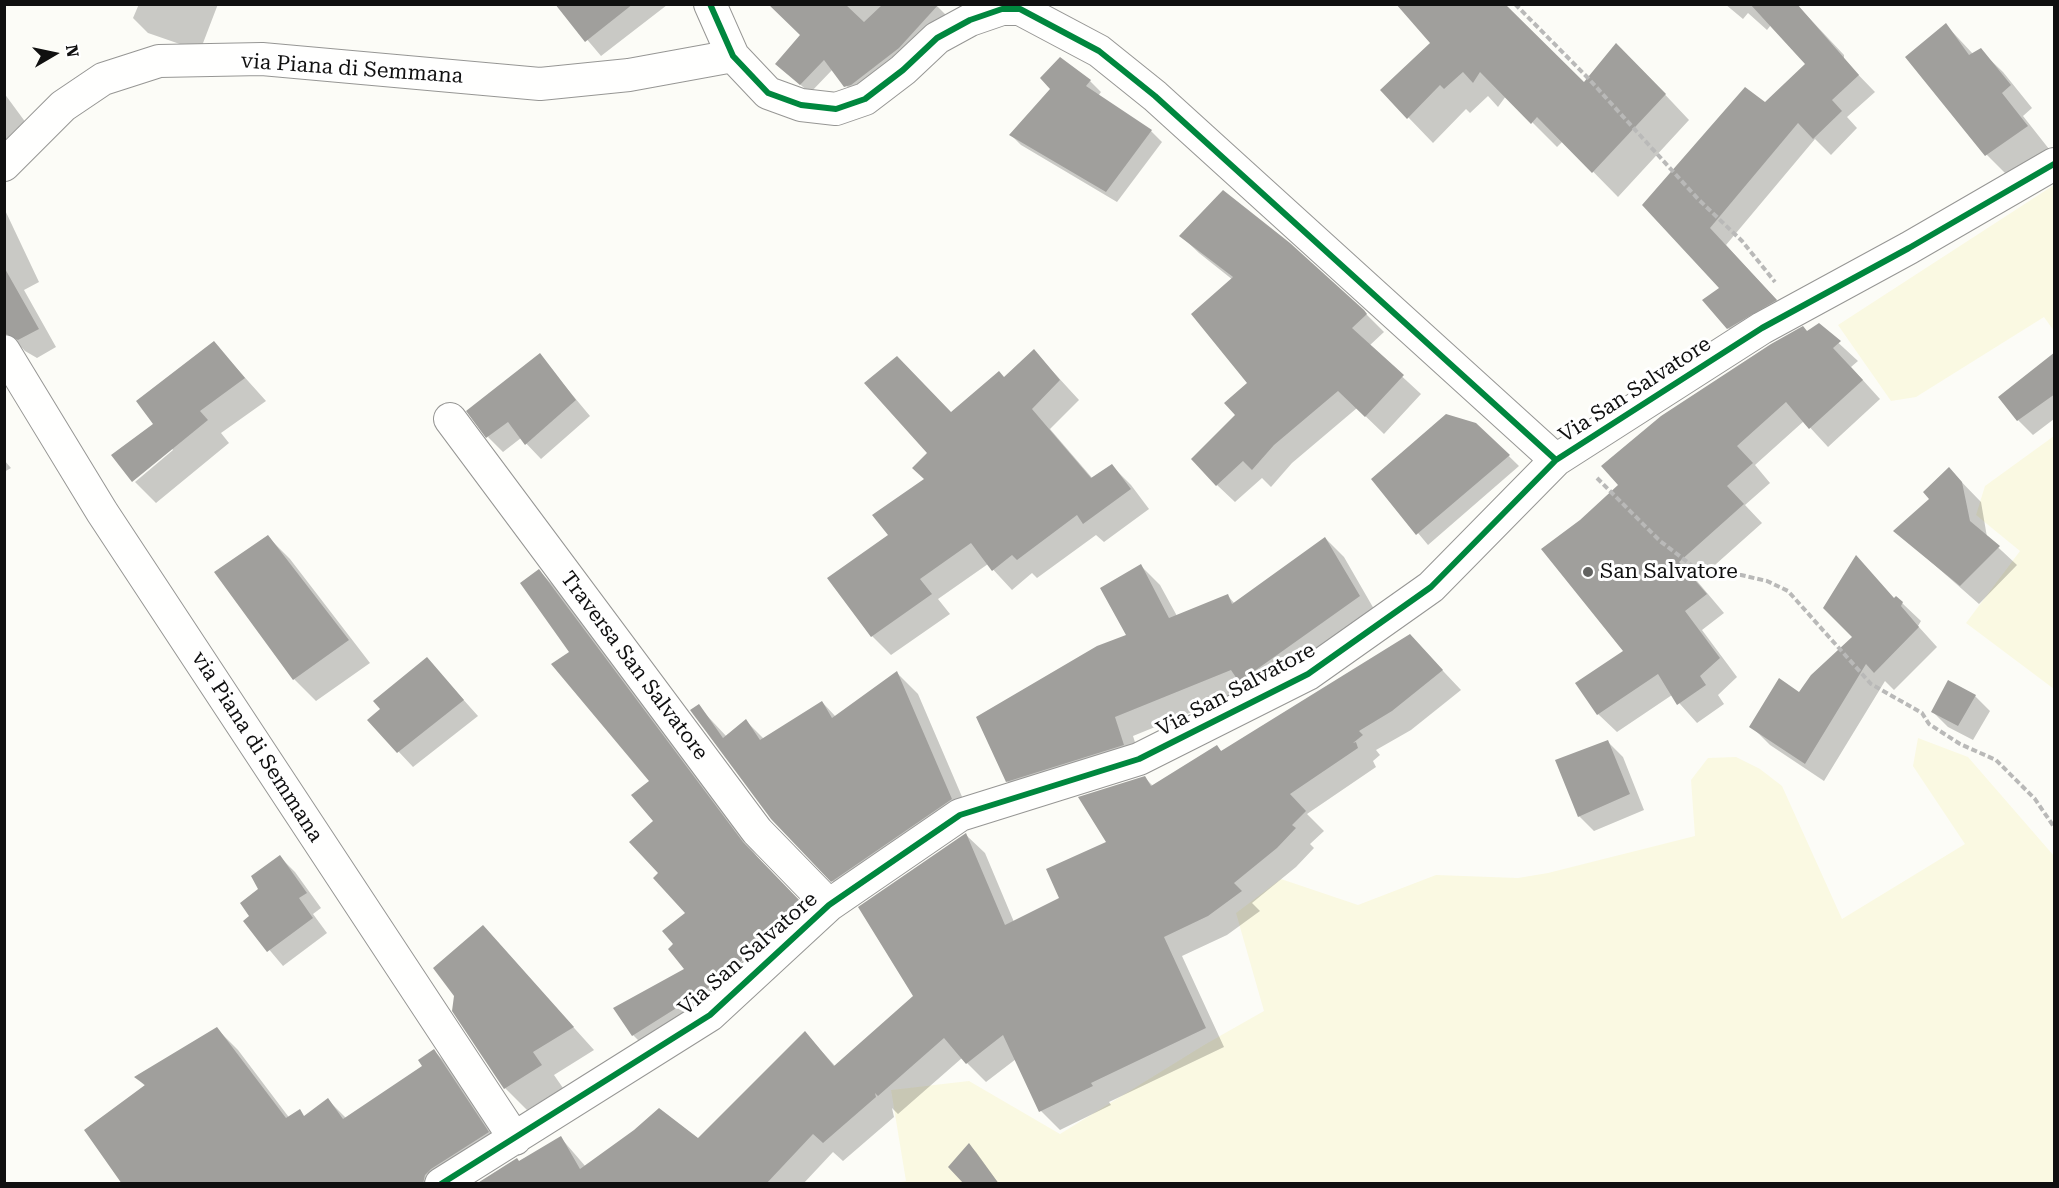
<!DOCTYPE html>
<style>
body{margin:0}
#map{position:relative;width:2059px;height:1188px;overflow:hidden;background:#fcfcf7;font-family:"Roboto Serif",serif}
canvas{display:block}
.frame{position:absolute;inset:0;border:6px solid #101010;pointer-events:none}
.north{position:absolute;left:24px;top:24px;width:60px;height:60px;-webkit-text-stroke:4px #fff;paint-order:stroke;rotate:81deg;font-size:16px;font-weight:700;line-height:24px;text-align:center;color:#101010}
.north::after{content:'';display:block;margin:auto;width:21px;height:27px;background:#101010;clip-path:polygon(50% 0,100% 100%,50% 72%,0 100%)}
</style>
<div id="map">
<canvas width="2059" height="1188"></canvas>
<div class="frame"></div>
<div class="north">N</div>
</div>
<script>
const ctx = document.querySelector('canvas').getContext('2d');
ctx.lineJoin = 'round';
function paint(path, color) { ctx.fillStyle = color; ctx.fill(path, 'evenodd'); }
const toPath = rows => new Path2D(rows.map(r => 'M' + r).join(''));
function stroke(path, color, width, dash) { ctx.strokeStyle = color; ctx.lineWidth = width; ctx.lineCap = dash ? 'butt' : 'round'; ctx.setLineDash(dash || []); ctx.stroke(path); }
function write(font, color, halo, rows, align = 'center') {
  ctx.font = font + ' "Roboto Serif",serif'; ctx.lineWidth = 6; ctx.setLineDash([]); ctx.textBaseline = 'middle'; ctx.strokeStyle = halo; ctx.fillStyle = color; for (const [text, x, y, turn = 0] of rows) {
    ctx.save(); ctx.translate(x, y); ctx.rotate((+turn || 0) * Math.PI / 180); ctx.textAlign = isNaN(turn) ? turn : align; if (halo) ctx.strokeText(text, 0, 0); ctx.fillText(text, 0, 0); ctx.restore();
  }
}
const farmland = toPath([
 [2054,185,2054,331,2044,317,1916,397,1891,401,1838,325],
 [2054,436,2054,689,1966,623,2020,551,1976,515,1985,486],
 [1918,738,1968,757,2054,856,2054,1183,894,1183,906,1181,891,1090,969,1081,1060,1134,1204,1045,1264,1011,1236,913,1281,879,1358,905,1436,875,1518,878,1548,873,1695,836,1691,780,1708,758,1736,757,1760,769,1782,786,1842,919,1965,844,1913,766]
]);
const shadow = toPath([
 [139,4,218,4,200,51,148,33,133,18],
 [557,4,667,5,601,56],
 [783,4,935,4,946,15,855,96,833,69,810,93,787,73,802,36],
 [1725,4,1796,4,1844,55,1844,60,1875,92,1847,117,1857,128,1831,155,1815,139,1726,245,1792,317,1745,345,1728,328,1721,288,1644,205,1765,104,1807,64,1771,25,1767,30,1748,13,1743,19],
 [1946,25,1973,54,1980,50,2003,72,2032,108,2023,116,2049,149,2009,177,1987,155,1907,57],
 [1432,43,1584,84,1641,69,1689,120,1618,197,1563,141,1557,147,1506,96,1498,107,1488,96,1470,113,1466,109,1433,143,1382,90],
 [1090,81,1101,92,1098,96,1151,131,1162,142,1117,202,1021,145,1011,135],
 [4,93,29,127,4,174],
 [4,208,39,282,24,290,56,347,37,358,25,351,4,329],
 [1181,236,1363,311,1384,332,1369,346,1421,394,1384,434,1357,408,1292,463,1271,487,1262,478,1235,502,1217,485,1249,383,1233,280,1199,253],
 [1819,325,1858,361,1851,367,1880,399,1828,447,1804,421,1755,465,1770,483,1745,505,1762,523,1697,581,1724,613,1702,630,1737,677,1718,695,1724,704,1697,723,1672,695,1617,732,1598,714,1625,651,1580,521],
 [214,343,266,401,221,433,229,443,156,503,135,482,173,450,155,424],
 [1034,351,1079,400,1050,429,1093,479,1112,466,1131,485,1149,509,1104,542,1096,535,1037,578,1032,573,1012,590,988,564,938,599,950,614,891,655,872,636,890,535,926,480,929,453,952,414,1005,378],
 [539,355,590,416,541,459,521,438,503,452,488,437],
 [2054,366,2054,419,2033,435,2018,420],
 [1476,424,1519,466,1428,545,1373,479],
 [4,460,11,468,4,472],
 [1949,469,1981,502,1987,537,2017,565,1979,604,1896,531,1932,499],
 [268,537,290,559,370,663,316,701,294,679],
 [1325,538,1344,557,1378,616,1259,700,1248,689,1133,736,1142,764,1026,800,1007,781,1128,636,1141,566,1160,585,1177,616,1228,596,1235,604],
 [539,571,558,590,762,863,821,924,652,1054,633,1035,686,970,675,944,687,913,660,873,651,782,571,652],
 [1895,599,1902,603,1921,621,1918,626,1937,647,1894,690,1885,681,1824,781,1770,745,1751,726,1800,694,1854,637],
 [1410,636,1461,690,1411,730,1376,750,1380,755,1373,761,1376,767,1307,814,1324,831,1310,844,1314,848,1296,867,1252,903,1260,911,1227,935,1182,956,1224,1047,1109,1102,1111,1105,1060,1130,1041,1111,1016,1059,986,1082,962,1058,898,1114,892,1108,894,1117,843,1161,833,1152,803,1184,478,1184,561,1138,586,1167,698,1140,805,1033,836,1067,915,996,966,835,985,853,1014,922,1061,898,1108,843,1145,778,1153,786,1217,747,1222,752],
 [427,659,478,716,413,767,369,720,382,709],
 [897,673,918,694,972,820,853,902,832,881,698,706,727,737,746,721,764,739,822,702,836,717],
 [1975,696,1990,711,1973,740,1948,727,1933,712],
 [1608,742,1623,757,1644,810,1594,831,1579,816],
 [280,857,295,872,321,908,313,914,327,933,283,966,245,921,251,916,260,889],
 [483,927,594,1050,554,1075,563,1088,527,1110,505,1088],
 [217,1029,238,1050,294,1124,328,1100,347,1119,425,1067,434,1051,455,1072,509,1154,450,1184,305,1184,145,1086,137,1077],
 [969,1145,976,1152,999,1184,966,1184]
]);
const building = toPath([
 [555,4,633,4,585,42],
 [768,4,845,4,864,22,883,4,939,4,899,48,851,85,844,87,824,60,800,85,775,64,800,35],
 [1396,4,1505,4,1584,82,1616,43,1666,94,1592,173,1537,117,1531,124,1480,72,1473,83,1463,72,1444,89,1440,85,1407,119,1380,90,1430,43],
 [1750,4,1797,4,1859,75,1832,100,1842,111,1813,139,1798,123,1710,228,1777,300,1727,329,1702,300,1719,288,1642,205,1745,87,1765,102,1805,64],
 [1946,23,1969,55,1981,48,2011,85,2002,93,2028,126,1985,156,1905,57],
 [1060,57,1091,80,1086,86,1152,130,1106,192,1009,135,1050,89,1040,78],
 [1223,190,1290,243,1364,310,1367,314,1352,328,1404,375,1365,417,1338,391,1274,445,1252,470,1243,461,1216,486,1191,459,1235,415,1224,403,1247,383,1191,314,1233,277,1179,236],
 [4,267,39,329,18,340,4,333],
 [1819,323,1841,341,1833,348,1863,380,1809,429,1786,402,1737,446,1753,463,1727,486,1744,504,1679,562,1707,594,1685,611,1720,658,1700,676,1706,685,1677,705,1658,674,1597,715,1575,683,1623,651,1541,549,1580,520,1618,485,1601,466,1661,416,1771,344,1803,326,1807,331],
 [214,341,245,378,200,411,208,420,132,482,111,455,153,424,136,401],
 [1034,349,1060,380,1032,409,1091,478,1112,464,1131,489,1083,524,1077,515,1017,560,1012,555,992,571,971,543,920,579,932,594,871,637,827,578,888,535,872,515,924,479,912,468,927,453,864,383,897,356,951,412,999,371,1004,377],
 [2055,352,2055,394,2017,421,1998,397],
 [540,353,576,400,525,445,508,422,486,438,466,411],
 [1446,414,1476,423,1510,455,1416,535,1371,479],
 [1949,467,1962,482,1970,521,2000,546,1960,586,1893,531,1929,499,1923,492],
 [268,535,349,640,293,680,214,572],
 [1325,537,1360,596,1239,682,1231,670,1115,717,1124,745,1006,782,976,717,1097,646,1126,635,1100,588,1141,564,1169,618,1228,594,1232,604],
 [1856,555,1894,598,1896,596,1903,602,1901,606,1919,627,1874,673,1866,664,1805,764,1749,727,1779,678,1799,692,1811,675,1852,637,1823,608],
 [539,569,743,842,803,904,750,949,751,952,721,980,632,1036,613,1008,684,969,668,949,673,944,662,931,685,913,653,878,658,873,629,842,653,821,631,795,649,781,551,664,569,652,520,583],
 [1410,634,1443,670,1392,711,1359,731,1363,735,1353,743,1356,742,1358,748,1290,794,1306,811,1292,825,1296,828,1277,848,1234,883,1242,891,1208,916,1164,937,1206,1028,1091,1083,1093,1086,1039,1112,1003,1035,966,1064,944,1038,878,1096,875,1093,876,1097,823,1143,813,1134,766,1184,476,1184,517,1158,519,1161,561,1136,580,1169,634,1130,659,1108,698,1138,805,1031,834,1066,913,996,858,907,966,833,1005,925,1059,898,1046,869,1106,842,1078,797,1145,776,1151,786,1217,745,1221,751],
 [427,657,464,700,397,753,367,720,380,709,373,701],
 [897,671,952,799,831,882,771,819,690,710,699,704,723,738,746,719,760,740,822,701,832,718],
 [1948,680,1976,695,1958,726,1931,712],
 [1608,740,1630,794,1578,817,1555,760],
 [280,855,307,893,299,898,313,918,267,952,243,921,249,916,240,903,258,889,251,876],
 [483,925,574,1027,533,1052,542,1065,504,1089,452,1011,454,996,433,968],
 [217,1027,286,1118,300,1109,304,1116,328,1098,343,1119,422,1066,418,1060,434,1049,489,1132,431,1169,425,1175,423,1184,122,1184,84,1130,145,1085,134,1077],
 [969,1143,999,1184,964,1184,948,1167]
]);
const path = toPath([
 [1515,4,1588,78,1698,199,1742,241,1775,282],
 [1597,478,1660,541,1703,574,1741,575,1767,581,1788,591,1871,684,1922,713,1929,724,1960,744,1996,760,2035,799,2054,827]
]);
const street = toPath([
 [710,4,733,56,768,93,801,105,836,109,865,99,903,70,937,38,970,20,1002,9,1020,9,1099,51,1155,96,1556,460],
 [4,165,63,106,103,79,159,61,262,59,540,84,629,75,733,56],
 [4,351,102,512,515,1139],
 [450,419,757,831,829,905],
 [441,1184,710,1015,829,905,960,815,1139,759,1308,674,1431,587,1556,460,1762,328,1909,248,2054,164]
]);
const cycleway = toPath([
 [710,4,733,56,768,93,801,105,836,109,865,99,903,70,937,38,970,20,1002,9,1020,9,1099,51,1155,96,1556,460],
 [441,1184,710,1015,829,905,960,815,1139,759,1308,674,1431,587,1556,460,1762,328,1909,248,2054,164]
]);
const markers = [
 [1588,572,6,"#636361"]
];
const streetNames = [
 ["via Piana di Semmana",352,69,4],
 ["Via San Salvatore",1635,390,-33],
 ["Traversa San Salvatore",634,666,53],
 ["Via San Salvatore",1236,690,-28],
 ["via Piana di Semmana",257,747,57],
 ["Via San Salvatore",748,954,-41]
];
const poiNames = [
 ["San Salvatore",1600,572]
];
paint(farmland, '#faf9e2');
paint(shadow, '#0003');
paint(building, '#a09f9c');
stroke(street, '#969694', 34);
stroke(path, '#b9b9b8', 4, [6, 3]);
stroke(street, '#fffffe', 32);
stroke(cycleway, '#00873e', 6);
for (const [x, y, r, color] of markers) { const dot = new Path2D(); dot.arc(x, y, r, 0, 2 * Math.PI); ctx.fillStyle = color; ctx.fill(dot); stroke(dot, '#fff', 2); }
write('21px', '#101010', '#fff', streetNames);
write('21px', '#101010', '#fff', poiNames, 'left');
</script>
